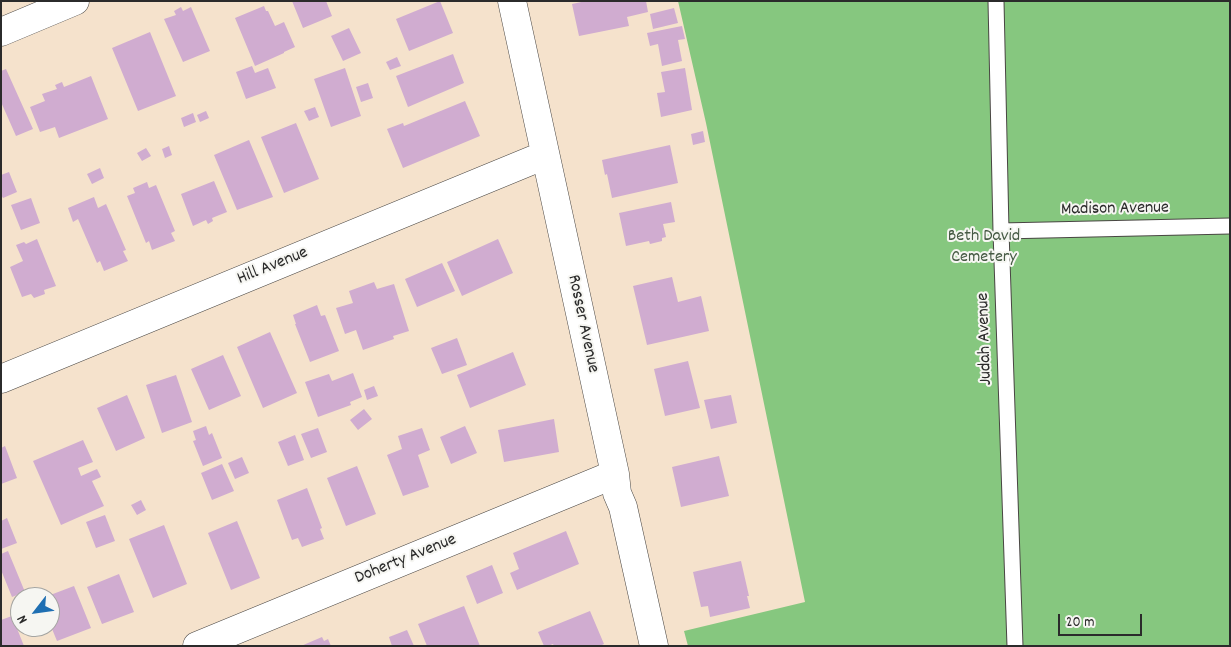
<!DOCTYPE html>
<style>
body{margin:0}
#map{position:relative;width:1231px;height:647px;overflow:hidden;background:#f5e2cc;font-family:Dekko,sans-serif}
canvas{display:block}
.frame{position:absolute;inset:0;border:2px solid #2b2b2b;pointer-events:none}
.north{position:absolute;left:10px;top:587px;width:50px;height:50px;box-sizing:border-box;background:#f6f6f2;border:1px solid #a5a5a2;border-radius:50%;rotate:240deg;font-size:14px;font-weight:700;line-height:20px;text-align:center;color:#2b2b2b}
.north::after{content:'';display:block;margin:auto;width:18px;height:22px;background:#1f6fb2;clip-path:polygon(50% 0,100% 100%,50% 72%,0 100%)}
.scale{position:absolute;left:1058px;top:614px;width:84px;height:22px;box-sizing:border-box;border:2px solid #2b2b2b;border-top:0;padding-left:6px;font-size:15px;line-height:18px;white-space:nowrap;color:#2b2b2b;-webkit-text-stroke:4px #f6f6f2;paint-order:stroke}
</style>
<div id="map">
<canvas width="1231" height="647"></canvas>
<div class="frame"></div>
<div class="north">N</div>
<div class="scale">20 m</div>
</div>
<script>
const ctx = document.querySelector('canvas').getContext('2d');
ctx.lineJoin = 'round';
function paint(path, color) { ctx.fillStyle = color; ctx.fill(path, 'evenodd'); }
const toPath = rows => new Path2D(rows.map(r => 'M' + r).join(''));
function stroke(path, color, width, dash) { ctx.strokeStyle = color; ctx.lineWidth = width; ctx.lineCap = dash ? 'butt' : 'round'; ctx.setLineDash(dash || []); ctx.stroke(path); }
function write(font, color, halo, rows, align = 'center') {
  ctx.font = font + ' Dekko,sans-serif'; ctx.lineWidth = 4; ctx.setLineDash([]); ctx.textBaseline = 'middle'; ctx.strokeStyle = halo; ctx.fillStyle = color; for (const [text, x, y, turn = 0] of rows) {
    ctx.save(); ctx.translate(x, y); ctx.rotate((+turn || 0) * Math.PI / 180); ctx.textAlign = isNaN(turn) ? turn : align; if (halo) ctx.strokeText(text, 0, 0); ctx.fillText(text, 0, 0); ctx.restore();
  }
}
const green = toPath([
 [678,1,1230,1,1230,646,688,646,684,631,805,602,706,123]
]);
const building = toPath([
 [292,1,326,1,332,16,303,28],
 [440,1,453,33,409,51,396,19],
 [586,1,646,1,648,12,627,17,629,26,579,36,572,4],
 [264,6,266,11,268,11,275,26,284,22,295,47,284,52,284,53,255,66,235,18],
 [181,7,183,11,191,7,210,51,183,62,164,19,176,15,174,11],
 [674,8,678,23,653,29,650,14],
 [682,26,685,39,678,40,682,61,662,66,658,44,650,46,647,33],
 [349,28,361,53,343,61,331,36],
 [150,32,176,96,138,111,112,48],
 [453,54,464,83,408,107,396,76],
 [397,57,401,66,390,70,386,62],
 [252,66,255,73,268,68,276,88,246,99,236,72],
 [345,68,361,116,331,127,314,79],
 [685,68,692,110,661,117,657,93,665,92,661,72],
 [6,69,33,129,16,136,1,102,1,71],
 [91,76,108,119,59,138,55,127,40,132,30,107,45,101,42,94,57,89,55,85,62,82,64,87],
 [368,83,373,98,361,102,356,87],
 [465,101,480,136,403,168,387,129,403,123,404,126],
 [315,107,319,117,309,121,304,111],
 [206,111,209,118,200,122,197,115],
 [193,113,196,122,184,127,181,118],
 [296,123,319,179,284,193,261,137],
 [703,131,705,142,693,145,691,134],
 [249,140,273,197,237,210,214,155],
 [670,145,678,183,612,198,607,174,605,175,602,160],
 [169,146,172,155,165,158,162,149],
 [146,148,151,156,142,161,137,153],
 [100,168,104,178,92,184,87,174],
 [9,172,17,192,3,198,1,195,1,175],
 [214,181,227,212,212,218,213,221,208,224,206,220,193,226,181,194],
 [147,182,149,188,156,185,175,231,171,233,175,241,152,250,149,241,146,243,127,196,135,193,133,188],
 [94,197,98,208,106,204,126,250,123,251,128,261,104,271,100,261,97,263,78,219,73,222,68,208],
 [31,198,40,223,21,230,11,205],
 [671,202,675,222,663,224,666,237,662,238,662,241,650,244,649,241,626,246,619,213],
 [37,239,56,286,44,290,45,294,34,298,31,294,22,297,10,267,23,261,16,245,24,242,26,244],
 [498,239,513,273,462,296,447,262],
 [442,263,455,291,417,307,405,279],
 [672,277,678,302,701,296,709,331,647,345,633,286],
 [374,282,377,289,394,284,409,331,393,336,394,339,363,350,356,330,345,334,336,308,353,303,349,291],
 [317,305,321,316,325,315,339,351,310,362,295,324,296,324,293,315],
 [270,332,297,393,263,408,237,347],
 [457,338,467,365,442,374,431,348],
 [513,352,526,385,470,408,457,375],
 [223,355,241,396,209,410,191,369],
 [688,361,700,408,665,416,654,369],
 [353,373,362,397,350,402,351,405,318,417,305,382,329,374,332,381],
 [176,375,192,422,162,433,146,385],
 [374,386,378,396,367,400,364,390],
 [127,395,145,438,116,451,97,408],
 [731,395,737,423,711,429,704,400],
 [364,409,372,419,358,430,350,420],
 [554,419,559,452,504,462,498,430],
 [206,426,209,435,212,433,222,458,203,466,193,441,196,440,193,431],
 [465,426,477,453,451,464,440,437],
 [318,428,327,452,311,458,301,434],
 [422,428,430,450,418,455,429,487,403,496,387,455,402,449,398,436],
 [295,435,304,460,288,466,278,442],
 [83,440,93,462,78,468,81,476,97,469,101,477,92,481,104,506,61,525,33,461],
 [5,446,17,478,1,484,1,448],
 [719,456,729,496,681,507,672,467],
 [242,457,249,473,235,479,228,463],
 [222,464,234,491,212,500,201,473],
 [357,466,376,514,346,526,327,478],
 [307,488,322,528,320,529,324,539,302,547,298,538,292,540,277,500],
 [141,500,146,510,137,515,131,505],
 [105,515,115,541,96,548,86,522],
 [7,518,17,543,1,549,1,521],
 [237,521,260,578,231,590,208,533],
 [164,525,187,584,153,598,129,539],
 [566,531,579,564,517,590,510,573,519,569,513,553],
 [8,551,25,592,12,597,1,570,1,554],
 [741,561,749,596,747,596,750,608,710,617,708,606,701,607,693,572],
 [492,565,503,593,477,604,466,576],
 [119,574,134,612,102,624,87,587],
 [74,586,91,628,57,641,50,624,50,597,45,597],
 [464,606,480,646,427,646,418,624],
 [590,611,604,644,600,646,554,646,553,644,548,646,544,646,538,632],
 [12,616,24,646,1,646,1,620],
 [407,630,414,646,392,646,389,637],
 [322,637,324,641,328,639,331,646,301,646]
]);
const lane = toPath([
 [996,1,1001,231,1015,646],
 [1001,231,1230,226]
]);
const street = toPath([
 [512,1,615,474,617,493,623,507,654,646],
 [1,32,75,1],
 [1,379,545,155],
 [197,646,615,474]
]);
const streetNames = [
 ["Madison Avenue",1115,210,-1],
 ["Hill Avenue",273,267,-22],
 ["Rosser Avenue",582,324,78],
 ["Judah Avenue",986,339,-92],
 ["Doherty Avenue",406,560,-22]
];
const parkNames = [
 ["Beth David",984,238],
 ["Cemetery",984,259]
];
paint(green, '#86c77f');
paint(building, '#d0acd0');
stroke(lane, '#494643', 17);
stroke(street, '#494643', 29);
stroke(lane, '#fff', 15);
stroke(street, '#fff', 28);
write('18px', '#2b2b2b', '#f6f6f2', streetNames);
write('18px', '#465a44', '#f6f6f2', parkNames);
</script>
